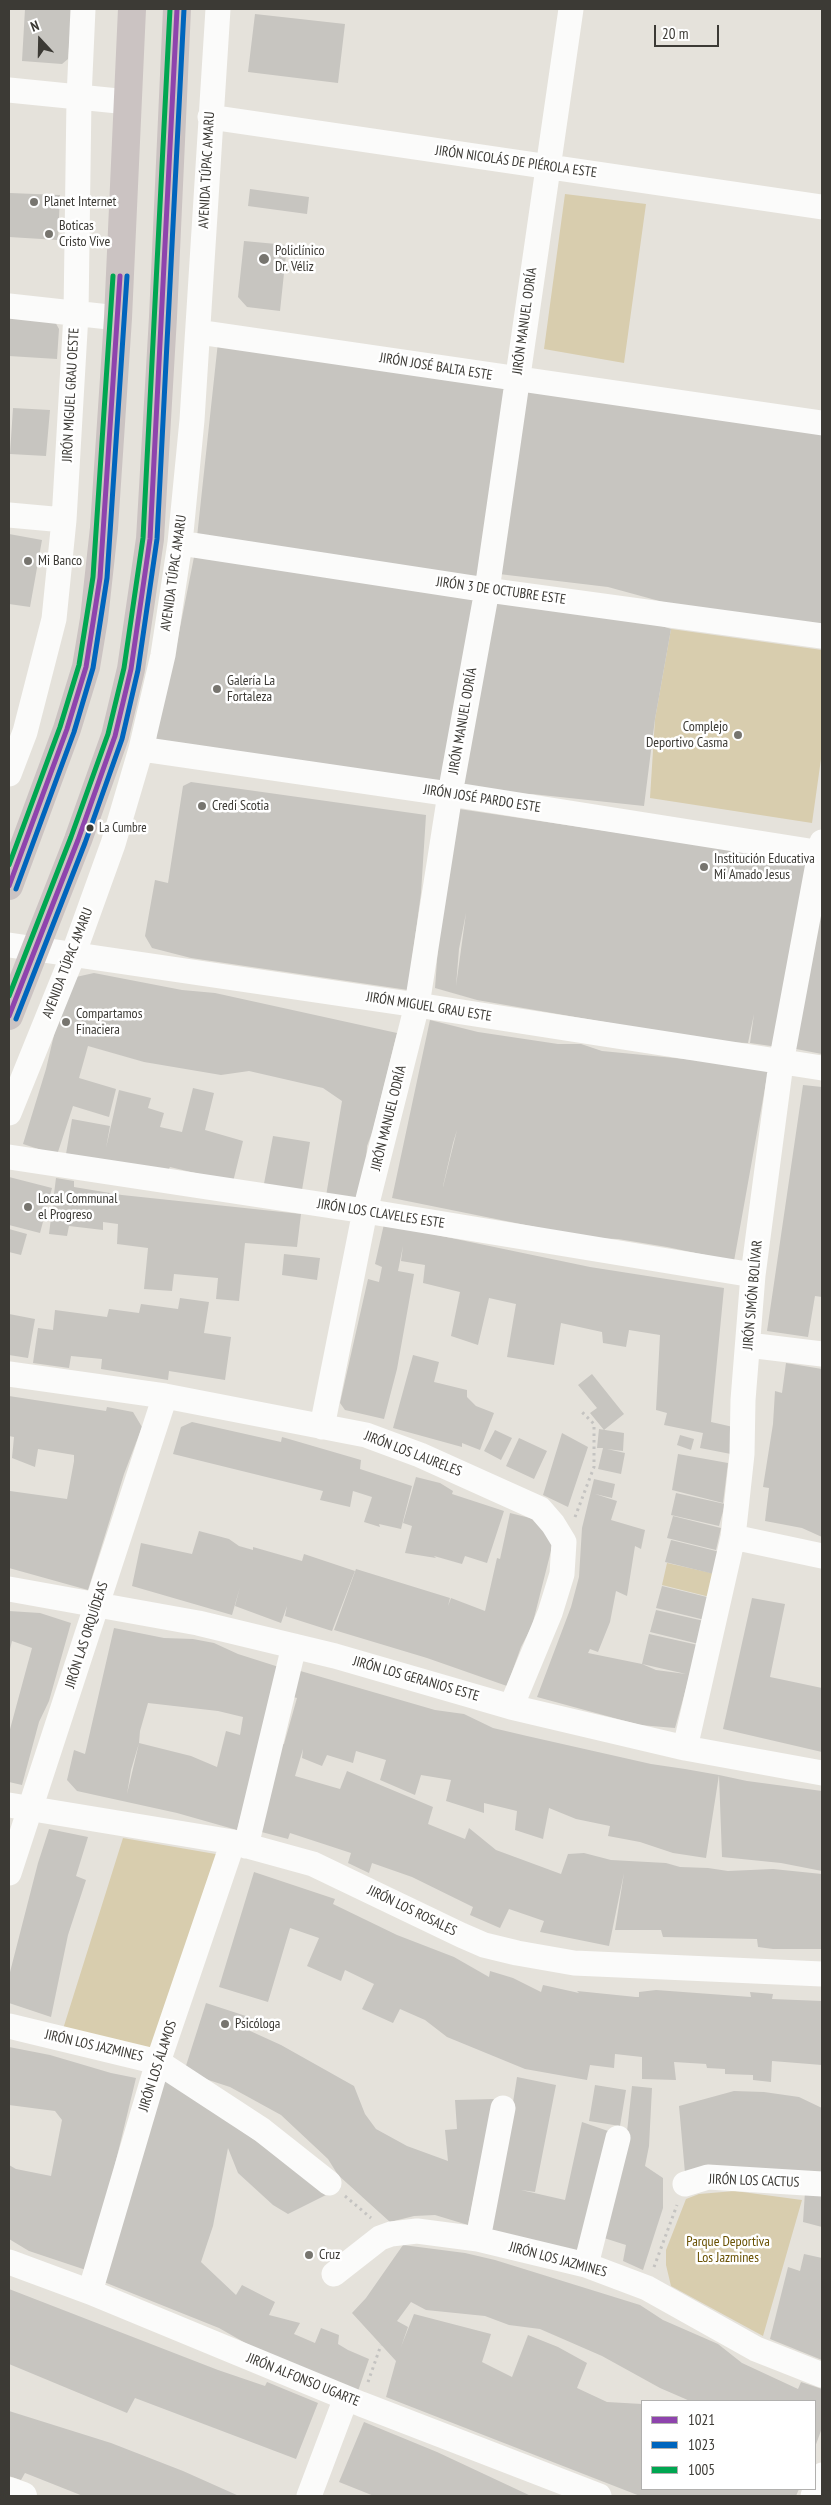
<!DOCTYPE html>
<meta charset="utf-8">
<style>
body{margin:0}
#map{position:relative;width:831px;height:2505px;overflow:hidden;background:#e5e2db;font-family:"PT Sans Narrow",sans-serif}
canvas{display:block}
.frame{position:absolute;inset:0;border:10px solid #3c3a35;pointer-events:none}
.legend{position:absolute;left:641px;top:2400px;width:175px;height:90px;box-sizing:border-box;background:#fff;border:1px solid #b1b0ae;margin:0;padding:6px 9px;list-style:none;font-size:15px;color:#3c3a35}
.legend li{display:flex;align-items:center;gap:10px;height:25px}
.legend b{width:25px;border:1px solid #b1b0ae}
.north{position:absolute;left:15px;top:15px;width:50px;height:50px;-webkit-text-stroke:4px #fff;paint-order:stroke;rotate:339deg;font-size:14px;font-weight:700;line-height:20px;text-align:center;color:#3c3a35}
.north::after{content:'';display:block;margin:auto;width:18px;height:22px;background:#3c3a35;clip-path:polygon(50% 0,100% 100%,50% 72%,0 100%)}
.scale{position:absolute;left:654px;top:25px;width:65px;height:22px;box-sizing:border-box;border:2px solid #3c3a35;border-top:0;padding-left:6px;font-size:15px;line-height:18px;white-space:nowrap;color:#3c3a35;-webkit-text-stroke:4px #fff;paint-order:stroke}
</style>
<div id="map">
<canvas width="831" height="2505"></canvas>
<div class="frame"></div>
<ul class="legend">
<li><b style="height:6px;background:#8e44ad"></b>1021</li>
<li><b style="height:6px;background:#0065bd"></b>1023</li>
<li><b style="height:6px;background:#00a651"></b>1005</li>
</ul>
<div class="north">N</div>
<div class="scale">20 m</div>
</div>
<script>
const ctx = document.querySelector('canvas').getContext('2d');
ctx.lineJoin = 'round';
function paint(path, color) { ctx.fillStyle = color; ctx.fill(path, 'evenodd'); }
const toPath = rows => new Path2D(rows.map(r => 'M' + r).join(''));
function stroke(path, color, width, dash) { ctx.strokeStyle = color; ctx.lineWidth = width; ctx.lineCap = dash ? 'butt' : 'round'; ctx.setLineDash(dash || []); ctx.stroke(path); }
function write(font, color, halo, rows, align = 'center') {
  ctx.font = font + ' "PT Sans Narrow",sans-serif'; ctx.lineWidth = 5; ctx.setLineDash([]); ctx.textBaseline = 'middle'; ctx.strokeStyle = halo; ctx.fillStyle = color; for (const [text, x, y, turn = 0] of rows) {
    ctx.save(); ctx.translate(x, y); ctx.rotate((+turn || 0) * Math.PI / 180); ctx.textAlign = isNaN(turn) ? turn : align; if (halo) ctx.strokeText(text, 0, 0); ctx.fillText(text, 0, 0); ctx.restore();
  }
}
const green = toPath([
 [565,194,646,204,624,363,544,349],
 [671,629,822,650,822,752,812,823,650,798,655,719],
 [667,1563,716,1574,710,1597,662,1585],
 [123,1838,221,1855,154,2052,63,2029],
 [735,2191,802,2200,763,2336,671,2286,666,2265,666,2250,686,2199,699,2194]
]);
const building = toPath([
 [25,9,72,9,68,59,62,64,22,61],
 [255,14,345,24,338,83,248,72],
 [250,189,309,197,307,214,248,206],
 [10,193,60,195,58,240,9,237],
 [244,241,287,245,280,311,247,307,238,297],
 [9,317,54,320,59,329,57,359,9,356],
 [218,342,509,387,479,580,197,537],
 [522,387,822,429,822,625,685,608,608,587,499,574],
 [13,408,50,410,46,456,10,454],
 [9,534,42,540,30,607,9,604],
 [194,557,479,594,446,786,156,741,159,713,174,658],
 [492,598,637,618,671,629,655,719,644,806,532,794,513,794,461,786],
 [191,782,426,815,421,893,408,990,191,958,152,948,145,936,155,880,168,883,183,786],
 [459,809,755,853,778,860,810,862,778,1047,750,1043,754,1014,748,1043,720,1042,477,1000,435,988,438,947],
 [466,913,456,986,459,949],
 [822,891,822,1054,791,1048],
 [94,973,182,990,215,993,397,1033,373,1130,367,1146,366,1162,357,1203,326,1196,342,1101,323,1088,249,1071,221,1075,144,1062,88,1046,79,1078,116,1089,109,1117,73,1106,57,1155,23,1144,46,1069,66,984,76,977],
 [430,1020,478,1032,558,1044,581,1044,602,1051,695,1060,768,1071,734,1261,667,1247,618,1239,590,1238,392,1198],
 [457,1130,443,1187,443,1186,453,1143],
 [803,1085,822,1087,822,1297,815,1296,808,1337,767,1331],
 [193,1088,214,1093,205,1130,243,1141,233,1182,170,1167,166,1174,66,1154,72,1119,110,1126,106,1148,119,1090,151,1098,148,1108,164,1113,160,1127,182,1132],
 [273,1136,310,1142,301,1196,263,1189],
 [9,1177,52,1188,40,1233,9,1225],
 [56,1178,74,1181,74,1187,122,1195,301,1214,297,1247,245,1243,239,1301,216,1299,218,1278,174,1274,172,1291,144,1289,148,1248,117,1244,118,1224,103,1222,103,1230,69,1226,67,1236,49,1234],
 [384,1224,590,1267,724,1288,711,1422,742,1429,736,1455,700,1448,703,1433,664,1425,667,1413,656,1410,660,1335,629,1330,626,1347,603,1343,602,1332,561,1323,554,1365,507,1357,516,1304,489,1298,478,1345,451,1336,460,1292,423,1283,425,1265,401,1261,403,1246,398,1271,414,1274,397,1369,384,1419,345,1410,340,1403,368,1279,379,1282,382,1267,375,1264],
 [9,1229,27,1234,21,1255,9,1252],
 [284,1254,320,1258,317,1280,282,1275],
 [180,1298,209,1302,204,1333,231,1337,225,1380,169,1371,168,1380,101,1369,102,1359,71,1356,69,1368,33,1363,38,1328,53,1330,55,1310,107,1317,109,1309,139,1313,141,1304,178,1309],
 [9,1314,35,1319,28,1358,9,1355],
 [413,1355,439,1362,434,1382,467,1390,467,1397,476,1406,494,1413,480,1450,462,1443,462,1447,393,1428],
 [786,1363,822,1369,822,1537,802,1528,765,1521,769,1488,763,1487,773,1424,775,1391,782,1393],
 [592,1374,624,1414,604,1430,590,1413,597,1408,578,1385],
 [9,1396,106,1411,107,1407,133,1412,142,1427,124,1474,88,1590,9,1568,10,1491,67,1499,74,1461,74,1455,38,1449,35,1467,12,1458,14,1437,9,1436],
 [192,1422,281,1442,282,1437,361,1460,360,1469,412,1486,401,1529,379,1524,380,1527,364,1522,372,1497,353,1491,350,1507,320,1500,323,1491,173,1454,181,1427],
 [599,1429,624,1433,623,1451,607,1449,625,1453,621,1474,598,1469,603,1448,597,1448],
 [495,1430,512,1438,501,1460,484,1451],
 [562,1433,588,1447,568,1507,543,1495],
 [680,1435,694,1439,691,1450,677,1445],
 [519,1438,547,1451,534,1479,506,1466],
 [678,1454,728,1463,723,1503,672,1490],
 [416,1477,440,1483,453,1491,452,1494,504,1511,487,1563,465,1556,462,1564,434,1556,436,1558,405,1553,412,1526,403,1523],
 [594,1479,615,1484,612,1498,595,1494,617,1501,611,1520,645,1530,641,1549,635,1546,627,1596,616,1591,610,1622,598,1652,590,1649,588,1653,642,1664,649,1634,698,1645,675,1728,640,1725,537,1697,571,1607,579,1577,582,1528],
 [642,1664,686,1674,656,1670],
 [676,1493,725,1504,719,1526,671,1515],
 [510,1513,538,1520,554,1539,532,1626,521,1647,507,1686,427,1658,334,1630,356,1569,450,1598,448,1606,451,1598,485,1611,497,1558,500,1559],
 [673,1516,721,1528,716,1550,667,1538],
 [199,1531,229,1539,239,1546,253,1550,253,1547,302,1561,304,1554,355,1571,332,1631,285,1616,287,1606,281,1623,235,1606,240,1587,232,1615,132,1586,141,1543,192,1554],
 [671,1540,720,1552,714,1574,665,1562],
 [662,1586,711,1598,705,1620,656,1608],
 [752,1598,785,1604,770,1677,822,1688,822,1752,723,1729],
 [656,1610,704,1621,699,1644,650,1632],
 [9,1611,40,1613,71,1623,49,1701,39,1722,22,1785,9,1782,9,1733,32,1648,12,1641,9,1653],
 [114,1628,164,1638,193,1639,214,1643,238,1654,282,1668,237,1830,177,1813,77,1791,67,1780,74,1750,85,1754],
 [148,1703,218,1711,243,1717,240,1735,226,1731,217,1767,191,1756,139,1743,140,1731],
 [139,1743,127,1794,131,1770],
 [297,1670,435,1710,464,1714,493,1728,527,1736,651,1764,685,1769,719,1775,747,1781,822,1791,822,1871,781,1863,722,1857,719,1775,706,1858,673,1853,640,1842,608,1836,610,1826,576,1819,549,1808,543,1839,515,1830,517,1811,484,1803,484,1813,446,1801,451,1780,421,1775,415,1795,380,1780,386,1760,356,1751,353,1763,327,1755,322,1766,302,1758,303,1749,295,1776,340,1789,347,1771,433,1807,428,1824,465,1839,469,1828,496,1850,561,1874,568,1854,584,1853,611,1860,666,1863,680,1867,708,1868,728,1871,773,1869,822,1874,822,1949,773,1949,758,1947,757,1939,663,1937,661,1930,615,1930,624,1873,609,1946,540,1932,544,1921,509,1909,500,1928,470,1915,473,1907,412,1877,372,1863,369,1873,348,1863,351,1853,290,1833,288,1839,254,1830,279,1743,284,1744,297,1698,289,1696],
 [49,1829,88,1837,76,1876,86,1880,68,1935,51,2017,9,2003,9,1976,38,1863],
 [254,1872,335,1899,333,1904,397,1935,454,1957,489,1977,490,1971,513,1978,541,1992,543,1985,579,1993,577,1991,636,1997,639,1997,639,1992,656,1990,751,1997,750,1992,773,1994,772,1999,822,2001,822,2065,772,2061,771,2082,753,2080,753,2075,725,2074,725,2069,707,2068,706,2064,674,2062,676,2080,642,2079,642,2057,615,2054,614,2068,590,2065,587,2080,525,2069,447,2037,425,2020,400,2009,393,2023,362,2009,374,1984,345,1970,341,1981,307,1966,319,1938,290,1928,268,2002,219,1987],
 [206,2003,252,2018,248,2030,281,2045,354,2086,365,2114,376,2129,407,2146,448,2161,445,2130,457,2129,455,2100,494,2099,468,2225,435,2215,414,2216,390,2222,338,2175,328,2159,281,2115,230,2087,184,2072],
 [9,2047,50,2055,111,2073,136,2078,105,2206,86,2270,29,2251,9,2239,9,2165,16,2169,51,2176,62,2120,55,2111,9,2105],
 [158,2063,212,2110,330,2193,288,2214,273,2205,238,2173,228,2148,213,2226,201,2262,236,2295,242,2285,275,2302,269,2315,300,2323,294,2334,315,2343,321,2328,339,2335,338,2344,348,2350,369,2359,358,2391,256,2349,219,2328,104,2282],
 [517,2077,556,2085,535,2192,521,2190,565,2200,582,2122,611,2132,577,2251,487,2230,504,2159],
 [595,2085,626,2090,620,2126,589,2121],
 [632,2086,652,2088,649,2146,645,2166,663,2178,663,2208,643,2270,623,2261,626,2245,604,2238,626,2141],
 [734,2091,764,2092,799,2097,822,2108,822,2173,685,2173,679,2106],
 [805,2192,822,2194,822,2227,803,2222],
 [403,2245,465,2253,495,2260,640,2305,663,2320,718,2344,742,2363,798,2389,801,2382,822,2389,822,2428,815,2447,815,2401,690,2401,660,2388,602,2356,540,2329,509,2325,485,2316,426,2310,411,2302,397,2321,408,2327,401,2347,414,2314,491,2334,482,2362,512,2377,528,2335,558,2347,587,2363,577,2388,607,2402,642,2404,642,2489,799,2489,796,2496,640,2496,386,2397,396,2361,352,2313,366,2298],
 [804,2254,822,2258,822,2360,770,2339,788,2267,800,2271],
 [9,2289,218,2370,265,2386,267,2382,318,2403,296,2459,135,2398,127,2413,9,2364],
 [9,2411,111,2443,183,2471,239,2496,83,2496,25,2473,21,2480,9,2476],
 [364,2422,437,2452,531,2496,374,2496,339,2482]
]);
const path = toPath([
 [575,1517,594,1467,594,1424,580,1410],
 [345,2196,371,2218],
 [654,2267,677,2205],
 [368,2382,381,2345]
]);
const minor = toPath([
 [9,90,128,102],
 [210,117,822,207],
 [9,306,118,318],
 [198,332,822,423],
 [9,515,64,520],
 [180,543,487,590,822,636],
 [141,749,450,794,822,853],
 [9,774,25,732,54,619,64,520,76,314,79,98,83,9],
 [9,945,417,1005,822,1068],
 [9,1113,73,955,113,844,141,749,163,655,180,543,192,420,218,9],
 [9,1157,365,1211,753,1275],
 [748,1345,822,1354],
 [9,1374,165,1396,366,1435,420,1455,540,1509,553,1524,564,1542,562,1574,550,1613,511,1707],
 [322,1427,365,1211,417,1005,450,794,487,590,571,9],
 [733,1537,822,1556],
 [9,1589,198,1623,335,1656,511,1707,685,1748,822,1773],
 [685,1748,733,1537,742,1454,743,1400,753,1275,781,1063,822,842],
 [9,1805,233,1842,313,1864,461,1935,484,1945,517,1953,574,1963,822,1974],
 [246,1846,294,1646],
 [9,1873,165,1396],
 [9,2026,158,2062,262,2130,329,2183],
 [685,2184,708,2177,822,2184],
 [478,2239,503,2108],
 [9,2262,90,2292,361,2404,599,2496],
 [586,2265,618,2138],
 [334,2274,380,2238,391,2234,417,2231,478,2239,586,2265,647,2288,756,2349,822,2375],
 [90,2292,158,2062,233,1842],
 [309,2496,346,2398],
 [813,2496,822,2475]
]);
const tertiary = toPath([
 [9,2491,23,2496]
]);
const trunk = toPath([
 [9,886,67,729,86,667,94,619,104,528,118,318,132,9],
 [9,1016,78,840,115,736,131,669,150,539,163,317,177,9]
]);
const bus1 = toPath([
 [9,886,67,729,86,667,100,578,120,276],
 [9,1016,78,840,115,736,131,669,150,539,177,9]
]);
const bus2 = toPath([
 [16,889,74,732,93,668,107,578,127,276],
 [16,1019,85,843,122,739,138,670,157,539,184,9]
]);
const bus3 = toPath([
 [9,865,60,727,79,665,93,577,113,276],
 [9,996,71,837,108,734,124,668,143,538,170,9]
]);
const markers = [
 [34,202,5,"#77756f"],
 [49,234,5,"#77756f"],
 [264,259,6,"#77756f"],
 [28,561,5,"#77756f"],
 [217,689,5,"#77756f"],
 [738,735,5,"#77756f"],
 [202,806,5,"#77756f"],
 [90,828,4.5,"#3c3a35"],
 [704,867,5,"#77756f"],
 [66,1022,5,"#77756f"],
 [28,1207,5,"#77756f"],
 [225,2024,5,"#77756f"],
 [309,2255,5,"#77756f"]
];
const busNames = [
 ["La Cumbre",99,828]
];
const streetNames = [
 ["JIRÓN NICOLÁS DE PIÉROLA ESTE",516,162,8],
 ["AVENIDA TÚPAC AMARU",207,170,-87],
 ["JIRÓN MANUEL ODRÍA",525,321,-82],
 ["JIRÓN JOSÉ BALTA ESTE",436,367,9],
 ["JIRÓN MIGUEL GRAU OESTE",71,395,-87],
 ["AVENIDA TÚPAC AMARU",174,573,-82],
 ["JIRÓN 3 DE OCTUBRE ESTE",501,591,8],
 ["JIRÓN MANUEL ODRÍA",463,721,-80],
 ["JIRÓN JOSÉ PARDO ESTE",482,799,9],
 ["AVENIDA TÚPAC AMARU",68,963,-69],
 ["JIRÓN MIGUEL GRAU ESTE",429,1007,9],
 ["JIRÓN MANUEL ODRÍA",389,1118,-76],
 ["JIRÓN LOS CLAVELES ESTE",381,1214,9],
 ["JIRÓN SIMÓN BOLÍVAR",753,1295,-85],
 ["JIRÓN LOS LAURELES",413,1454,21],
 ["JIRÓN LAS ORQUÍDEAS",87,1635,-72],
 ["JIRÓN LOS GERANIOS ESTE",416,1679,16],
 ["JIRÓN LOS ROSALES",412,1911,26],
 ["JIRÓN LOS JAZMINES",94,2046,13],
 ["JIRÓN LOS ÁLAMOS",158,2066,-72],
 ["JIRÓN LOS CACTUS",754,2181,2],
 ["JIRÓN LOS JAZMINES",558,2260,15],
 ["JIRÓN ALFONSO UGARTE",303,2380,22]
];
const poiNames = [
 ["Planet Internet",44,202],
 ["Boticas",59,226],
 ["Cristo Vive",59,242],
 ["Policlínico",275,251],
 ["Dr. Véliz",275,267],
 ["Mi Banco",38,561],
 ["Galería La",227,681],
 ["Fortaleza",227,697],
 ["Complejo",728,727,"right"],
 ["Deportivo Casma",728,743,"right"],
 ["Credi Scotia",212,806],
 ["Institución Educativa",714,859],
 ["Mi Amado Jesus",714,875],
 ["Compartamos",76,1014],
 ["Finaciera",76,1030],
 ["Local Communal",38,1199],
 ["el Progreso",38,1215],
 ["Psicóloga",235,2024],
 ["Cruz",319,2255]
];
const parkNames = [
 ["Parque Deportiva",728,2242],
 ["Los Jazmines",728,2258]
];
paint(green, '#d8cdae');
paint(building, '#c7c5c0');
stroke(path, '#c4c3c1', 3, [2.5, 4]);
stroke(minor, '#fbfbfa', 25);
stroke(tertiary, '#fbfbfa', 28);
stroke(trunk, '#cbc3c2', 28);
stroke(bus1, '#8e44ad', 5);
stroke(bus2, '#0065bd', 5);
stroke(bus3, '#00a651', 5);
for (const [x, y, r, color] of markers) { const dot = new Path2D(); dot.arc(x, y, r, 0, 2 * Math.PI); ctx.fillStyle = color; ctx.fill(dot); stroke(dot, '#fff', 2); }
write('13px', '#3c3a35', '#fff', busNames, 'left');
write('14px', '#3c3a35', '#fff', streetNames);
write('14px', '#3c3a35', '#fff', poiNames, 'left');
write('14px', '#695103', '#fff', parkNames);
</script>
